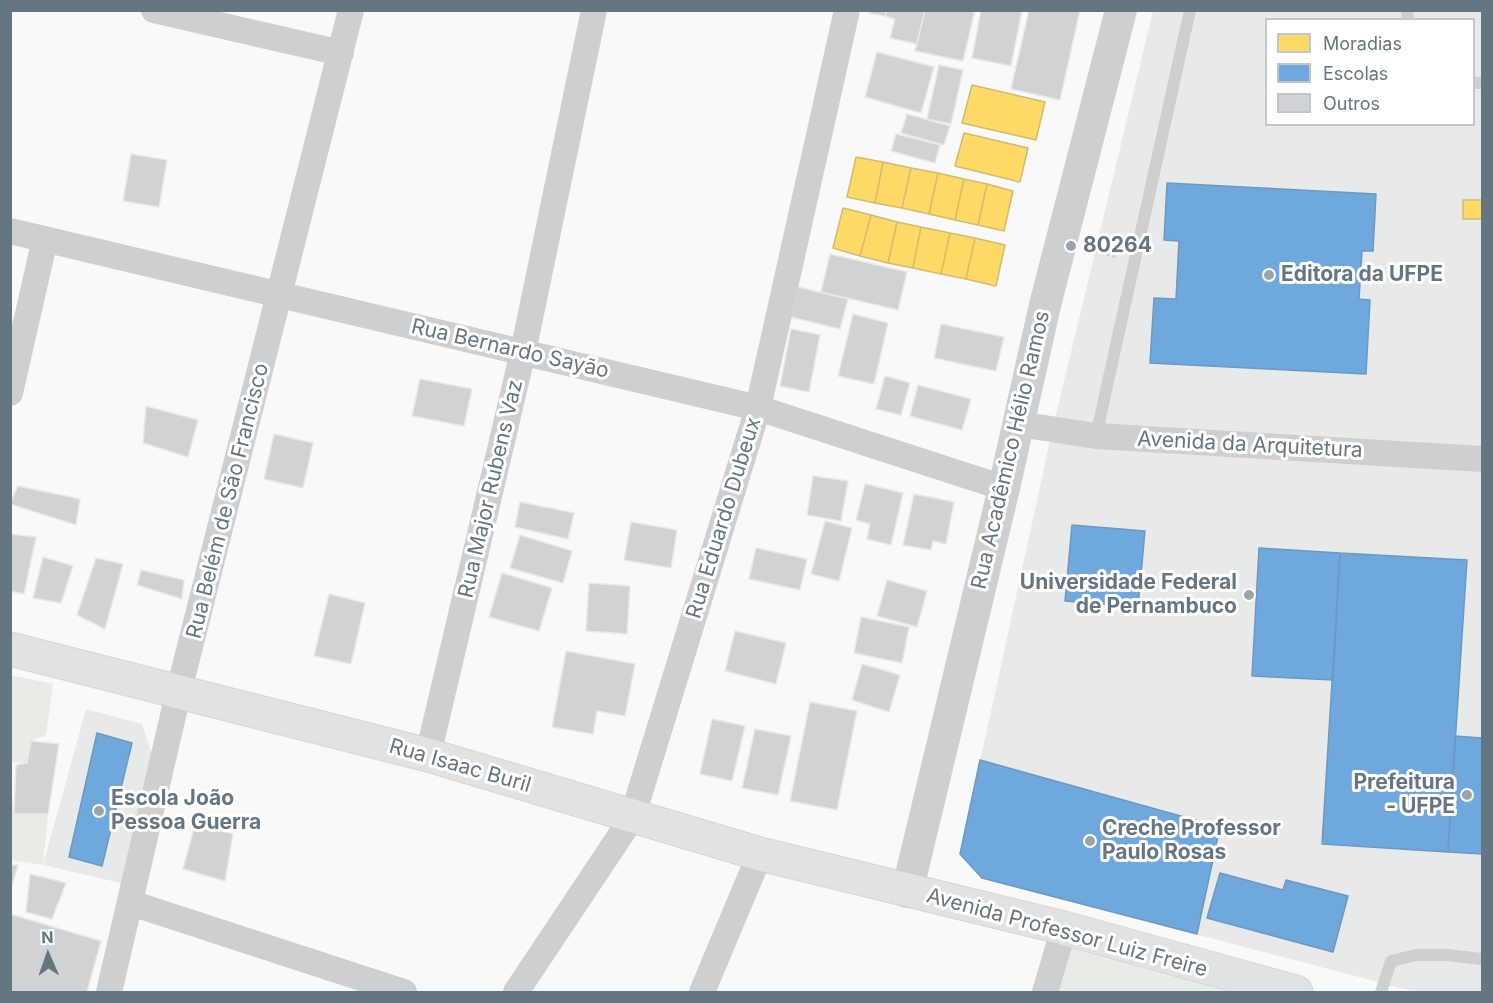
<!DOCTYPE html>
<meta charset="utf-8">
<style>
body{margin:0}
#map{position:relative;width:1493px;height:1003px;overflow:hidden;background:#f9f9f9;font-family:Inter,sans-serif}
canvas{display:block}
.frame{position:absolute;inset:0;border:12px solid #657683;pointer-events:none}
.legend{position:absolute;left:1265px;top:18px;width:210px;height:108px;box-sizing:border-box;background:#fff;border:2px solid #c1c8cd;margin:0;padding:8px 10px;list-style:none;font-size:18px;color:#657683}
.legend li{display:flex;align-items:center;gap:12px;height:30px}
.legend b{width:30px;border:2px solid #c1c8cd}
.north{position:absolute;left:18px;top:925px;width:60px;height:60px;-webkit-text-stroke:4px #fff;paint-order:stroke;rotate:358deg;font-size:16px;font-weight:700;line-height:24px;text-align:center;color:#657683}
.north::after{content:'';display:block;margin:auto;width:21px;height:27px;background:#657683;clip-path:polygon(50% 0,100% 100%,50% 72%,0 100%)}
</style>
<div id="map">
<canvas width="1493" height="1003"></canvas>
<div class="frame"></div>
<ul class="legend">
<li><b style="height:16px;background:#ffd966"></b>Moradias</li>
<li><b style="height:16px;background:#6fa8dc"></b>Escolas</li>
<li><b style="height:16px;background:#d0d2d3"></b>Outros</li>
</ul>
<div class="north">N</div>
</div>
<script>
const ctx = document.querySelector('canvas').getContext('2d');
ctx.lineJoin = 'round';
function paint(path, color) { ctx.fillStyle = color; ctx.fill(path, 'evenodd'); }
const toPath = rows => new Path2D(rows.map(r => 'M' + r).join(''));
function stroke(path, color, width, dash) { ctx.strokeStyle = color; ctx.lineWidth = width; ctx.lineCap = dash ? 'butt' : 'round'; ctx.setLineDash(dash || []); ctx.stroke(path); }
function write(font, color, halo, rows, align = 'center') {
  ctx.font = font + ' Inter,sans-serif'; ctx.lineWidth = 6; ctx.setLineDash([]); ctx.textBaseline = 'middle'; ctx.strokeStyle = halo; ctx.fillStyle = color; for (const [text, x, y, turn = 0] of rows) {
    ctx.save(); ctx.translate(x, y); ctx.rotate((+turn || 0) * Math.PI / 180); ctx.textAlign = isNaN(turn) ? turn : align; if (halo) ctx.strokeText(text, 0, 0); ctx.fillText(text, 0, 0); ctx.restore();
  }
}
const built = toPath([
 [1153,11,1482,11,1482,992,1416,992,982,878,960,854,1052,431],
 [1266,20,1474,20,1474,124,1266,124],
 [86,709,142,724,153,757,125,884,43,865]
]);
const green = toPath([
 [10,675,53,684,46,735,31,741,27,763,11,762],
 [10,784,15,814,48,814,43,865,11,860],
 [1064,928,1258,992,1046,992]
]);
const homes = toPath([
 [972,85,1045,102,1036,140,962,123,972,85],
 [964,133,1028,148,1020,182,955,166,964,133],
 [856,157,883,162,875,203,847,197,856,157],
 [883,162,911,168,902,208,875,203,883,162],
 [911,168,938,173,929,214,902,208,911,168],
 [938,173,964,179,955,220,929,214,938,173],
 [964,179,987,184,978,225,955,220,964,179],
 [987,184,1013,191,1004,231,978,225,987,184],
 [1463,200,1482,200,1482,219,1463,219,1463,200],
 [843,208,871,215,860,256,833,248,843,208],
 [871,215,897,222,888,263,860,256,871,215],
 [897,222,921,227,913,268,888,263,897,222],
 [921,227,950,233,941,274,913,268,921,227],
 [950,233,975,238,966,279,941,274,950,233],
 [975,238,1005,245,996,286,966,279,975,238]
]);
const schools = toPath([
 [1167,183,1376,194,1373,251,1362,251,1359,299,1370,300,1366,374,1150,363,1154,298,1176,299,1179,241,1164,240,1167,183],
 [1072,525,1145,531,1138,607,1065,601,1072,525],
 [1259,548,1340,553,1333,680,1252,676,1259,548],
 [1340,553,1467,560,1448,852,1322,844,1340,553],
 [97,733,132,743,102,866,69,857,97,733],
 [1455,736,1482,738,1482,854,1448,852,1455,736],
 [980,760,1220,827,1197,934,982,878,960,854,980,760],
 [1220,873,1283,890,1286,880,1348,896,1333,952,1207,918,1220,873]
]);
const building = toPath([
 [870,10,887,10,885,16,869,13,870,10],
 [887,10,925,10,917,44,890,38,895,19,885,16,887,10],
 [925,10,975,10,963,61,915,51,925,10],
 [981,10,1022,10,1011,66,972,58,981,10],
 [1029,10,1080,10,1060,100,1011,89,1029,10],
 [877,52,934,67,921,113,865,97,877,52],
 [939,65,963,70,951,124,927,119,939,65],
 [907,114,950,126,944,145,901,133,907,114],
 [896,134,940,145,935,163,891,151,896,134],
 [131,154,167,160,159,207,123,201,131,154],
 [830,254,907,272,898,310,821,292,830,254],
 [798,287,848,299,840,329,791,317,798,287],
 [853,314,888,323,874,384,838,376,853,314],
 [941,324,1004,337,996,371,934,358,941,324],
 [791,329,820,335,809,392,780,386,791,329],
 [885,376,910,383,901,415,876,409,885,376],
 [420,379,472,389,464,426,412,416,420,379],
 [918,385,971,399,962,430,910,416,918,385],
 [146,406,198,420,188,457,143,443,146,406],
 [274,434,313,443,303,488,264,479,274,434],
 [813,476,848,481,841,521,807,515,813,476],
 [865,484,903,493,891,545,867,539,870,524,856,520,865,484],
 [18,486,80,499,76,525,10,504,18,486],
 [914,494,954,502,946,544,933,541,931,550,903,545,914,494],
 [520,502,574,513,568,539,515,527,520,502],
 [825,521,852,528,839,581,811,574,825,521],
 [631,522,677,530,671,568,624,560,631,522],
 [10,534,36,537,24,594,10,591,10,534],
 [520,535,572,551,563,583,510,568,520,535],
 [756,548,807,559,800,590,749,579,756,548],
 [43,557,73,566,61,603,33,598,43,557],
 [96,558,123,564,105,629,77,615,96,558],
 [141,570,184,580,182,599,137,585,141,570],
 [502,573,552,588,539,631,489,617,502,573],
 [887,580,927,591,917,627,877,616,887,580],
 [589,583,630,586,627,634,586,631,589,583],
 [329,594,365,603,351,664,314,656,329,594],
 [861,617,909,627,902,663,854,653,861,617],
 [735,631,786,643,776,684,725,671,735,631],
 [566,651,635,664,625,716,597,711,593,734,552,727,566,651],
 [862,664,900,675,889,712,852,700,862,664],
 [810,702,857,711,837,810,790,801,810,702],
 [712,719,745,726,732,781,700,774,712,719],
 [755,729,791,736,778,795,742,788,755,729],
 [31,741,59,744,48,814,14,814,16,765,27,763,31,741],
 [195,824,233,834,225,881,183,869,195,824],
 [10,865,18,865,10,891,10,865],
 [30,874,66,883,52,919,26,912,30,874],
 [10,914,101,941,87,992,10,992,10,914]
]);
const path = toPath([
 [1095,251,1118,257]
]);
const service = toPath([
 [1407,10,1408,20],
 [1474,83,1482,83],
 [1096,436,1190,10],
 [1381,992,1391,961,1416,955,1447,955,1482,959]
]);
const minor = toPath([
 [154,10,341,53],
 [10,231,758,408,1004,488],
 [10,393,45,239],
 [1019,424,1096,436,1482,459],
 [428,755,523,352,594,10],
 [131,903,404,992],
 [109,992,179,690,351,10],
 [516,992,632,818,758,408,847,10],
 [702,992,760,854],
 [1045,992,1064,928]
]);
const tertiary = toPath([
 [907,892,1004,488,1045,305,1121,10]
]);
const secondary = toPath([
 [10,649,428,755,760,854,1064,928,1296,992]
]);
const markers = [
 [1071,246,6,"#99a4ac"],
 [1269,275,6,"#99a4ac"],
 [1249,595,6,"#99a4ac"],
 [1467,795,6,"#99a4ac"],
 [99,811,6,"#99a4ac"],
 [1090,841,6,"#99a4ac"]
];
const poiNames = [
 ["80264",1083,246],
 ["Editora da UFPE",1281,275],
 ["Universidade Federal",1237,583,"right"],
 ["de Pernambuco",1237,607,"right"],
 ["Prefeitura",1455,783,"right"],
 ["- UFPE",1455,807,"right"],
 ["Escola João",111,799],
 ["Pessoa Guerra",111,823],
 ["Creche Professor",1102,829],
 ["Paulo Rosas",1102,853]
];
const streetNames = [
 ["Rua Bernardo Sayão",510,349,13],
 ["Avenida da Arquitetura",1250,445,3],
 ["Rua Acadêmico Hélio Ramos",1011,450,-77],
 ["Rua Major Rubens Vaz",491,489,-77],
 ["Rua Belém de São Francisco",228,501,-76],
 ["Rua Eduardo Dubeux",724,518,-73],
 ["Rua Isaac Buril",460,766,16],
 ["Avenida Professor Luiz Freire",1067,933,15]
];
paint(built, '#e8e9e9');
paint(green, '#e8ebe6');
paint(homes, '#ffd966');
stroke(homes, '#d1bb6f', 1.5);
paint(schools, '#6fa8dc');
stroke(schools, '#6c99c1', 1.5);
paint(building, '#d0d2d3');
stroke(building, '#e8e8e8', 1.5);
stroke(secondary, '#d5d6d7', 35);
stroke(path, '#cbcccd', 4, [3, 3]);
stroke(service, '#cecfd0', 12);
stroke(minor, '#cecfd0', 26);
stroke(tertiary, '#cecfd0', 32);
stroke(secondary, '#e1e2e2', 33);
for (const [x, y, r, color] of markers) { const dot = new Path2D(); dot.arc(x, y, r, 0, 2 * Math.PI); ctx.fillStyle = color; ctx.fill(dot); stroke(dot, '#fff', 2); }
write('bold 21px', '#657683', '#fff', poiNames, 'left');
write('21px', '#657683', '#fff', streetNames);
</script>
